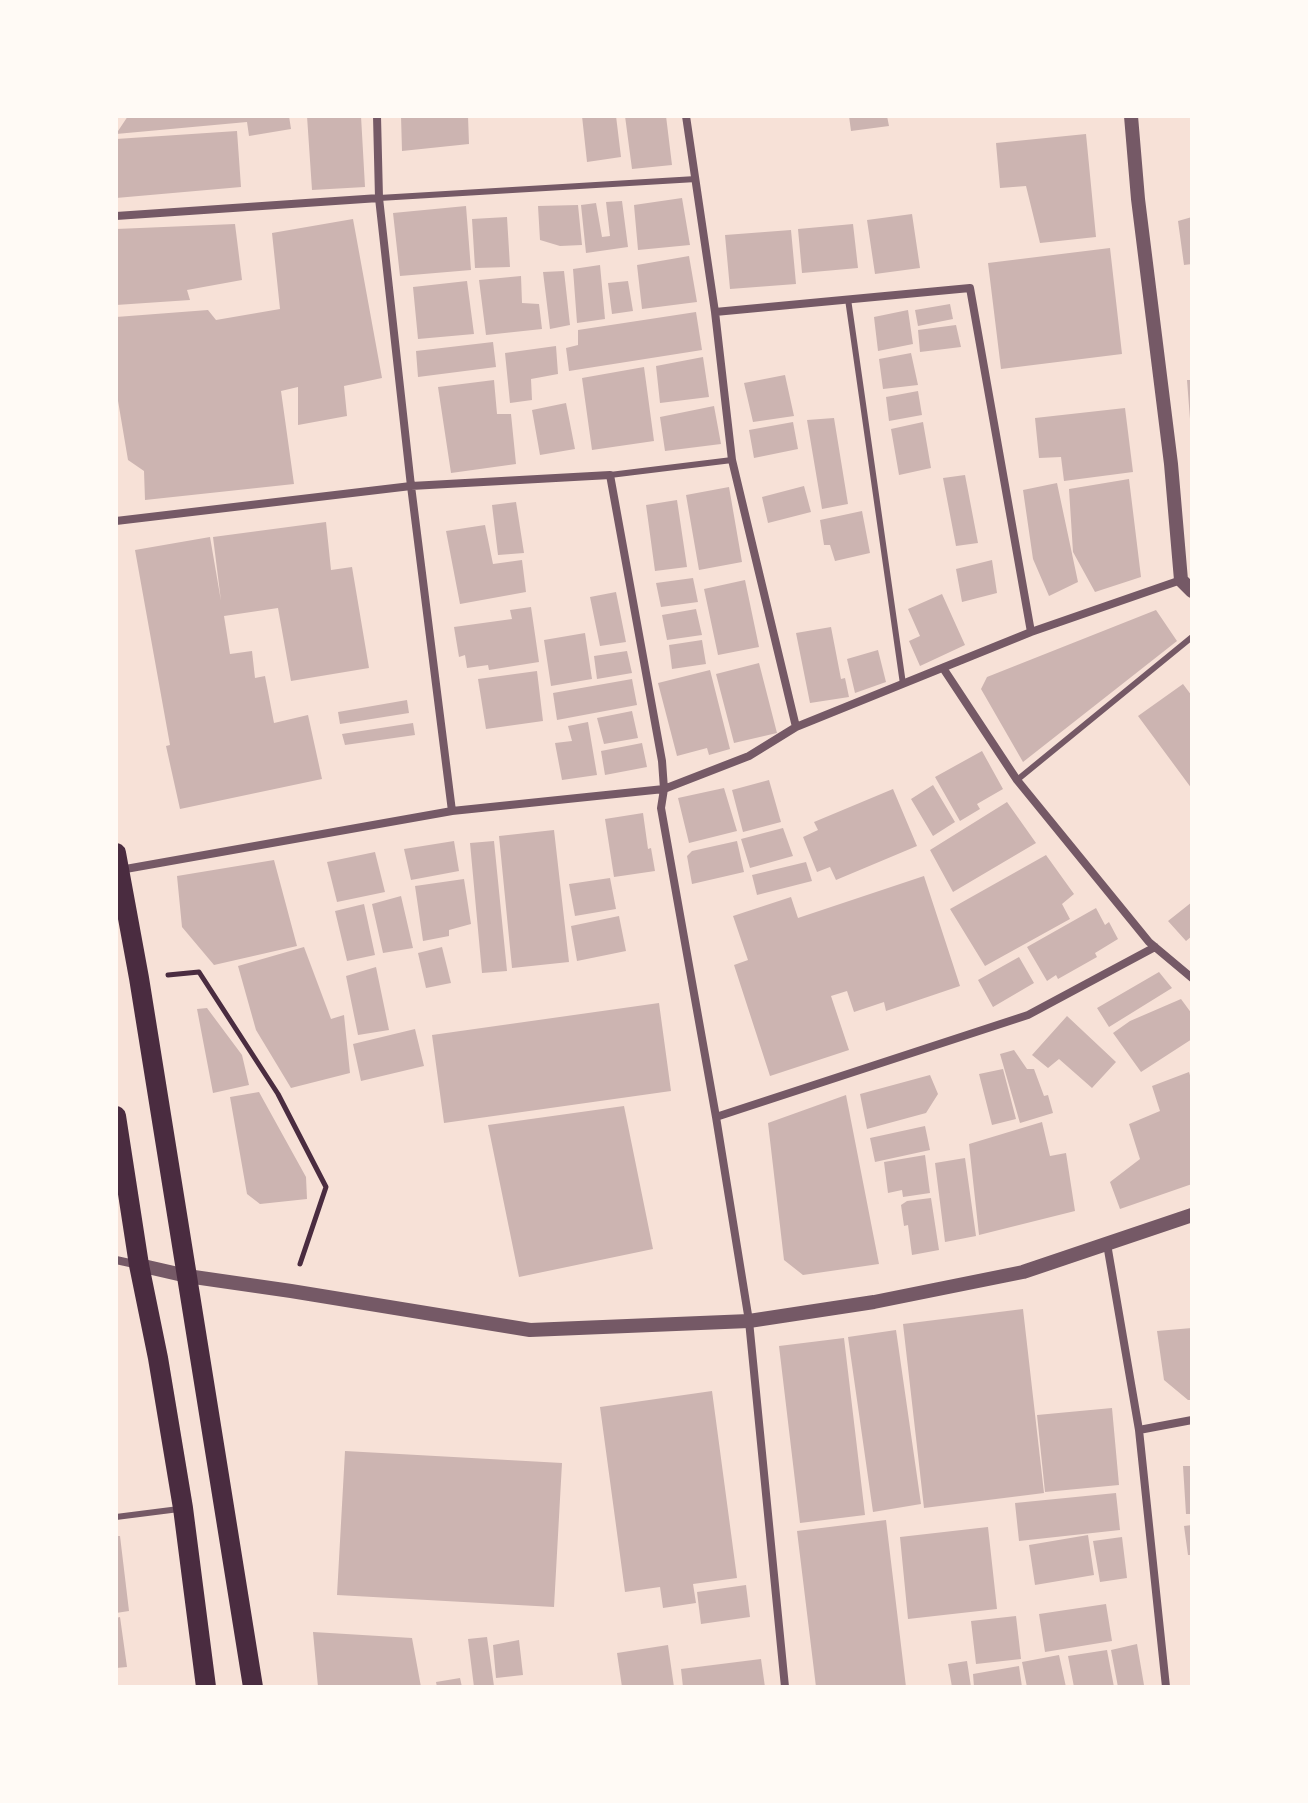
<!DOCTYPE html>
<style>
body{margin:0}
#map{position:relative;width:1308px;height:1803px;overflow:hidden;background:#f7e1d7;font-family:"Varela Round",sans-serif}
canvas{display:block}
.frame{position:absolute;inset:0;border:118px solid #fffaf5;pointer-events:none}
</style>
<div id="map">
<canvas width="1308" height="1803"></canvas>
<div class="frame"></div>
</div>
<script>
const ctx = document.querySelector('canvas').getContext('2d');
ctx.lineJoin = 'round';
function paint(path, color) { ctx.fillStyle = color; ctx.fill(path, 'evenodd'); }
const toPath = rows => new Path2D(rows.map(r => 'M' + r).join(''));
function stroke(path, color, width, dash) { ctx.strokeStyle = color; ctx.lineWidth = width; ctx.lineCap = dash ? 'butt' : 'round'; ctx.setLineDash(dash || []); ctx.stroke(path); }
const building = toPath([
 [128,116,289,116,291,129,249,136,247,122,116,134],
 [307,116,361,116,365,187,312,190],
 [401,116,468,116,469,144,402,151],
 [582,116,616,116,621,157,587,162],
 [625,116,666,116,672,165,632,169],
 [849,116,887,116,889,126,851,131],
 [237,131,241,187,116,198,116,139],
 [1086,134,1096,237,1040,243,1026,186,1000,188,996,143],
 [682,198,690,245,638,250,634,205],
 [622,201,628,247,586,253,581,205,596,203,602,237,610,236,606,202],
 [578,205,582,245,560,246,540,240,538,206],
 [466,206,471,270,400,276,393,213],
 [912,214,920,268,875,274,867,220],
 [507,217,510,267,475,268,472,219],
 [1192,217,1192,264,1184,265,1178,221],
 [353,219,382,378,344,386,347,416,298,425,298,387,281,391,294,484,145,500,144,471,128,460,116,389,116,317,208,310,216,320,280,309,272,233],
 [235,224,242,280,187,290,190,300,116,305,116,229],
 [853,224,858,268,802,273,798,229],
 [791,230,796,284,730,289,725,235],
 [1110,248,1122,354,1001,369,988,263],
 [689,256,697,302,642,309,637,265],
 [600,265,605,319,577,323,573,269],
 [564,271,570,325,550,329,543,272],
 [521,276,522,303,539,304,542,329,486,335,479,280],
 [467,281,474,334,418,339,413,287],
 [628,281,633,311,612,314,608,283],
 [950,304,953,319,918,326,915,310],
 [908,310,913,344,878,351,874,317],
 [696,312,702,350,569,371,566,348,578,345,578,330],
 [956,325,961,347,920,352,918,330],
 [493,342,496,367,418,377,416,351],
 [556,346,558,374,531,379,532,400,510,403,505,353],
 [911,353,918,385,883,389,879,359],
 [703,357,709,397,660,403,656,366],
 [644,367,654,441,592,450,582,378],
 [785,375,794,416,753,422,744,383],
 [494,380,497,414,511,414,516,464,451,473,438,387],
 [1187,380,1192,380,1192,419,1190,419],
 [918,391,922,415,889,421,886,397],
 [566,403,575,449,540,455,532,410],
 [714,406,721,444,665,451,660,417],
 [1125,408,1133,472,1064,481,1061,457,1039,458,1035,418],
 [834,418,848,504,822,509,807,420],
 [793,422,798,449,754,458,749,430],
 [923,422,931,468,899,475,891,429],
 [965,475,978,543,956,546,943,478],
 [1129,479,1141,577,1095,592,1073,552,1069,489],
 [1057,483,1078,582,1049,596,1033,559,1023,490],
 [804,486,811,512,768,523,762,497],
 [729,487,742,562,699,570,686,495],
 [677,500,687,567,655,571,646,505],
 [516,502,524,553,498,555,492,505],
 [862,511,870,553,835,561,830,545,824,545,820,520],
 [326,522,331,570,352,567,369,668,291,681,278,608,224,616,230,654,252,651,255,678,265,676,274,723,308,715,322,779,180,809,166,746,170,745,135,550,210,537,221,601,213,537],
 [485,525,493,564,522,560,526,592,460,604,446,531],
 [992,560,997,593,962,602,956,569],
 [693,578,698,602,661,607,656,583],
 [745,580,759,647,718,655,704,589],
 [616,592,626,642,600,646,590,597],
 [942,594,965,645,920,666,909,641,920,636,908,609],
 [531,607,539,662,489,670,488,665,467,668,465,655,459,657,454,627,512,619,510,610],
 [696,609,702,635,667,640,662,615],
 [1156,610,1177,641,1023,762,981,689,987,677],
 [831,627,841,679,845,678,849,697,810,703,796,633],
 [585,633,592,679,551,686,544,640],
 [702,640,706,664,672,669,669,645],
 [878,650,886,682,855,693,847,659],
 [627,651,632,673,597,679,594,656],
 [759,663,777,733,734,743,716,674],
 [710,670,730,749,709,755,707,748,677,756,658,683],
 [537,671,543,721,486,729,478,679],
 [632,679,637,705,557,720,553,693],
 [1183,684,1192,696,1192,789,1138,716],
 [407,700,409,713,340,724,338,712],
 [632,711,638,738,604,744,597,718],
 [588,722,597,775,562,780,555,743,572,741,568,726],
 [413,723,415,735,345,745,342,734],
 [642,743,647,767,605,775,601,751],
 [982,751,1003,789,977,804,980,809,960,821,935,777],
 [769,780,781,822,743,832,732,790],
 [933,785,955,822,933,836,911,799],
 [724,788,737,831,689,843,678,798],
 [893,789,917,846,836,880,830,867,817,872,803,837,818,830,814,822],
 [1007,802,1036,843,953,892,930,850],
 [643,813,648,849,651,848,655,871,614,877,605,819],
 [783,828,793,856,750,868,741,839],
 [554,830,569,962,512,968,499,836],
 [454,841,459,871,411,880,404,849],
 [494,841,507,971,482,973,470,843],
 [737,841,744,872,692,884,687,856,692,851],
 [375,852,385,892,337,902,327,862],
 [1046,855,1074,894,1062,904,1070,919,985,966,950,909],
 [274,860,297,946,214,965,182,927,177,876],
 [806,862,812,881,757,895,752,875],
 [924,876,960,986,886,1011,884,1002,854,1012,847,991,831,996,849,1050,770,1076,734,965,748,960,733,916,791,897,798,918],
 [610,878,616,909,575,916,569,884],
 [464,879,471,924,449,930,449,936,423,941,415,886],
 [401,896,413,948,383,953,372,904],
 [1192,902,1192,936,1186,941,1168,921],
 [364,904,375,955,347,961,335,911],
 [1096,908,1105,925,1109,922,1118,939,1095,953,1097,957,1058,979,1056,975,1047,981,1027,947],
 [619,916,626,951,577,961,571,926],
 [304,947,331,1019,344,1015,350,1073,291,1088,256,1030,238,966],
 [442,947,451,983,426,988,418,953],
 [1019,957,1034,983,993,1007,978,980],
 [376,967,389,1030,358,1035,346,976],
 [1159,972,1172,988,1109,1027,1097,1008],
 [1181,999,1192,1014,1192,1039,1141,1072,1113,1033,1130,1021],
 [659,1003,671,1091,444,1123,432,1035],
 [207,1008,242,1055,249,1085,213,1093,197,1009],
 [1067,1016,1116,1062,1092,1088,1059,1059,1048,1068,1032,1055],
 [415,1029,424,1066,361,1081,353,1044],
 [1014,1050,1027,1069,1034,1069,1044,1096,1048,1095,1053,1113,1020,1123,1000,1054],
 [1003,1069,1016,1119,992,1125,979,1074],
 [1189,1072,1192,1082,1192,1184,1120,1209,1110,1182,1140,1159,1129,1124,1160,1111,1152,1086],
 [930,1075,938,1094,926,1113,867,1129,860,1094],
 [259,1092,306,1177,307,1199,260,1204,247,1194,230,1097],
 [846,1095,879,1264,803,1275,784,1260,768,1123],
 [624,1106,653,1249,519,1277,488,1125],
 [1042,1122,1050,1156,1066,1153,1075,1211,979,1235,969,1144],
 [925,1126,930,1150,875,1162,870,1138],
 [925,1155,930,1193,903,1197,902,1190,888,1193,884,1162],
 [965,1158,976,1236,945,1242,935,1163],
 [931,1198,939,1250,912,1255,908,1225,904,1226,901,1205,907,1201],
 [1023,1309,1044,1493,924,1508,903,1324],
 [1192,1328,1192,1400,1188,1400,1164,1380,1157,1331],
 [896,1330,921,1504,873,1512,848,1337],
 [844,1338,865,1515,800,1523,779,1346],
 [712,1391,737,1578,693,1584,696,1603,663,1608,660,1587,625,1592,600,1407],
 [1112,1408,1119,1485,1045,1492,1037,1415],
 [345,1451,562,1463,554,1607,337,1595],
 [1183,1466,1192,1466,1192,1514,1186,1514],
 [1116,1493,1120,1530,1019,1541,1015,1503],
 [886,1520,906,1687,816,1687,797,1531],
 [1192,1525,1192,1555,1188,1555,1184,1526],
 [988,1527,997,1609,908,1619,900,1537],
 [1088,1535,1094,1575,1035,1585,1029,1545],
 [116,1536,120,1536,129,1611,116,1613],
 [1122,1537,1127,1578,1100,1582,1093,1541],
 [746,1585,750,1617,701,1624,697,1592],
 [1106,1604,1112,1641,1045,1652,1039,1614],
 [1016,1616,1021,1659,976,1664,971,1621],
 [120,1617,127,1667,116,1668,116,1618],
 [313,1632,412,1638,421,1687,318,1687],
 [487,1637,494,1686,474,1687,468,1639],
 [519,1640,523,1675,496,1678,493,1645],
 [1137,1644,1144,1685,1143,1687,1118,1687,1111,1650],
 [668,1645,674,1687,622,1687,617,1653],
 [1107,1650,1114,1687,1074,1687,1068,1656],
 [1059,1655,1066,1687,1027,1687,1022,1662],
 [761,1659,765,1687,683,1687,681,1669],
 [967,1661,971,1687,952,1687,948,1664],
 [1019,1666,1022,1687,974,1687,973,1674],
 [460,1678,462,1687,437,1687,436,1682]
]);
const path = toPath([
 [168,975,199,972,278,1094,326,1187,300,1264]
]);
const service = toPath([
 [379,198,696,179],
 [848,299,903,684],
 [610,475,732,460],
 [1017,780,1192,637],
 [116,1517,179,1509]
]);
const minor = toPath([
 [377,116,379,198,411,486,452,811],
 [686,116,715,312,732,460,796,727],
 [116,216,379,198],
 [715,312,970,288,1031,632],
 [116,521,411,486,610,475,662,761,664,789,661,808,716,1117,749,1321,785,1687],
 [943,668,1017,780,1149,942,1192,978],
 [120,870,452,811,664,789,749,756,796,727,1031,632,1181,580],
 [716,1117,1028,1015,1155,947],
 [1107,1244,1139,1430,1166,1687],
 [116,1260,139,1265],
 [1139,1430,1192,1420]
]);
const tertiary = toPath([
 [1131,116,1138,199,1171,464,1181,580,1192,591],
 [139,1265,187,1276,291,1291,530,1330,749,1321,874,1302,1023,1272,1192,1215]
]);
const primary = toPath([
 [116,853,139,978,253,1687],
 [116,1116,139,1265,158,1358,183,1508,206,1687]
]);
paint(building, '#ccb4b1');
stroke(path, '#4a2c40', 5);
stroke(service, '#755966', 6);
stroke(minor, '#755966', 8);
stroke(tertiary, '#755966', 14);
stroke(primary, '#4a2c40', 20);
</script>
